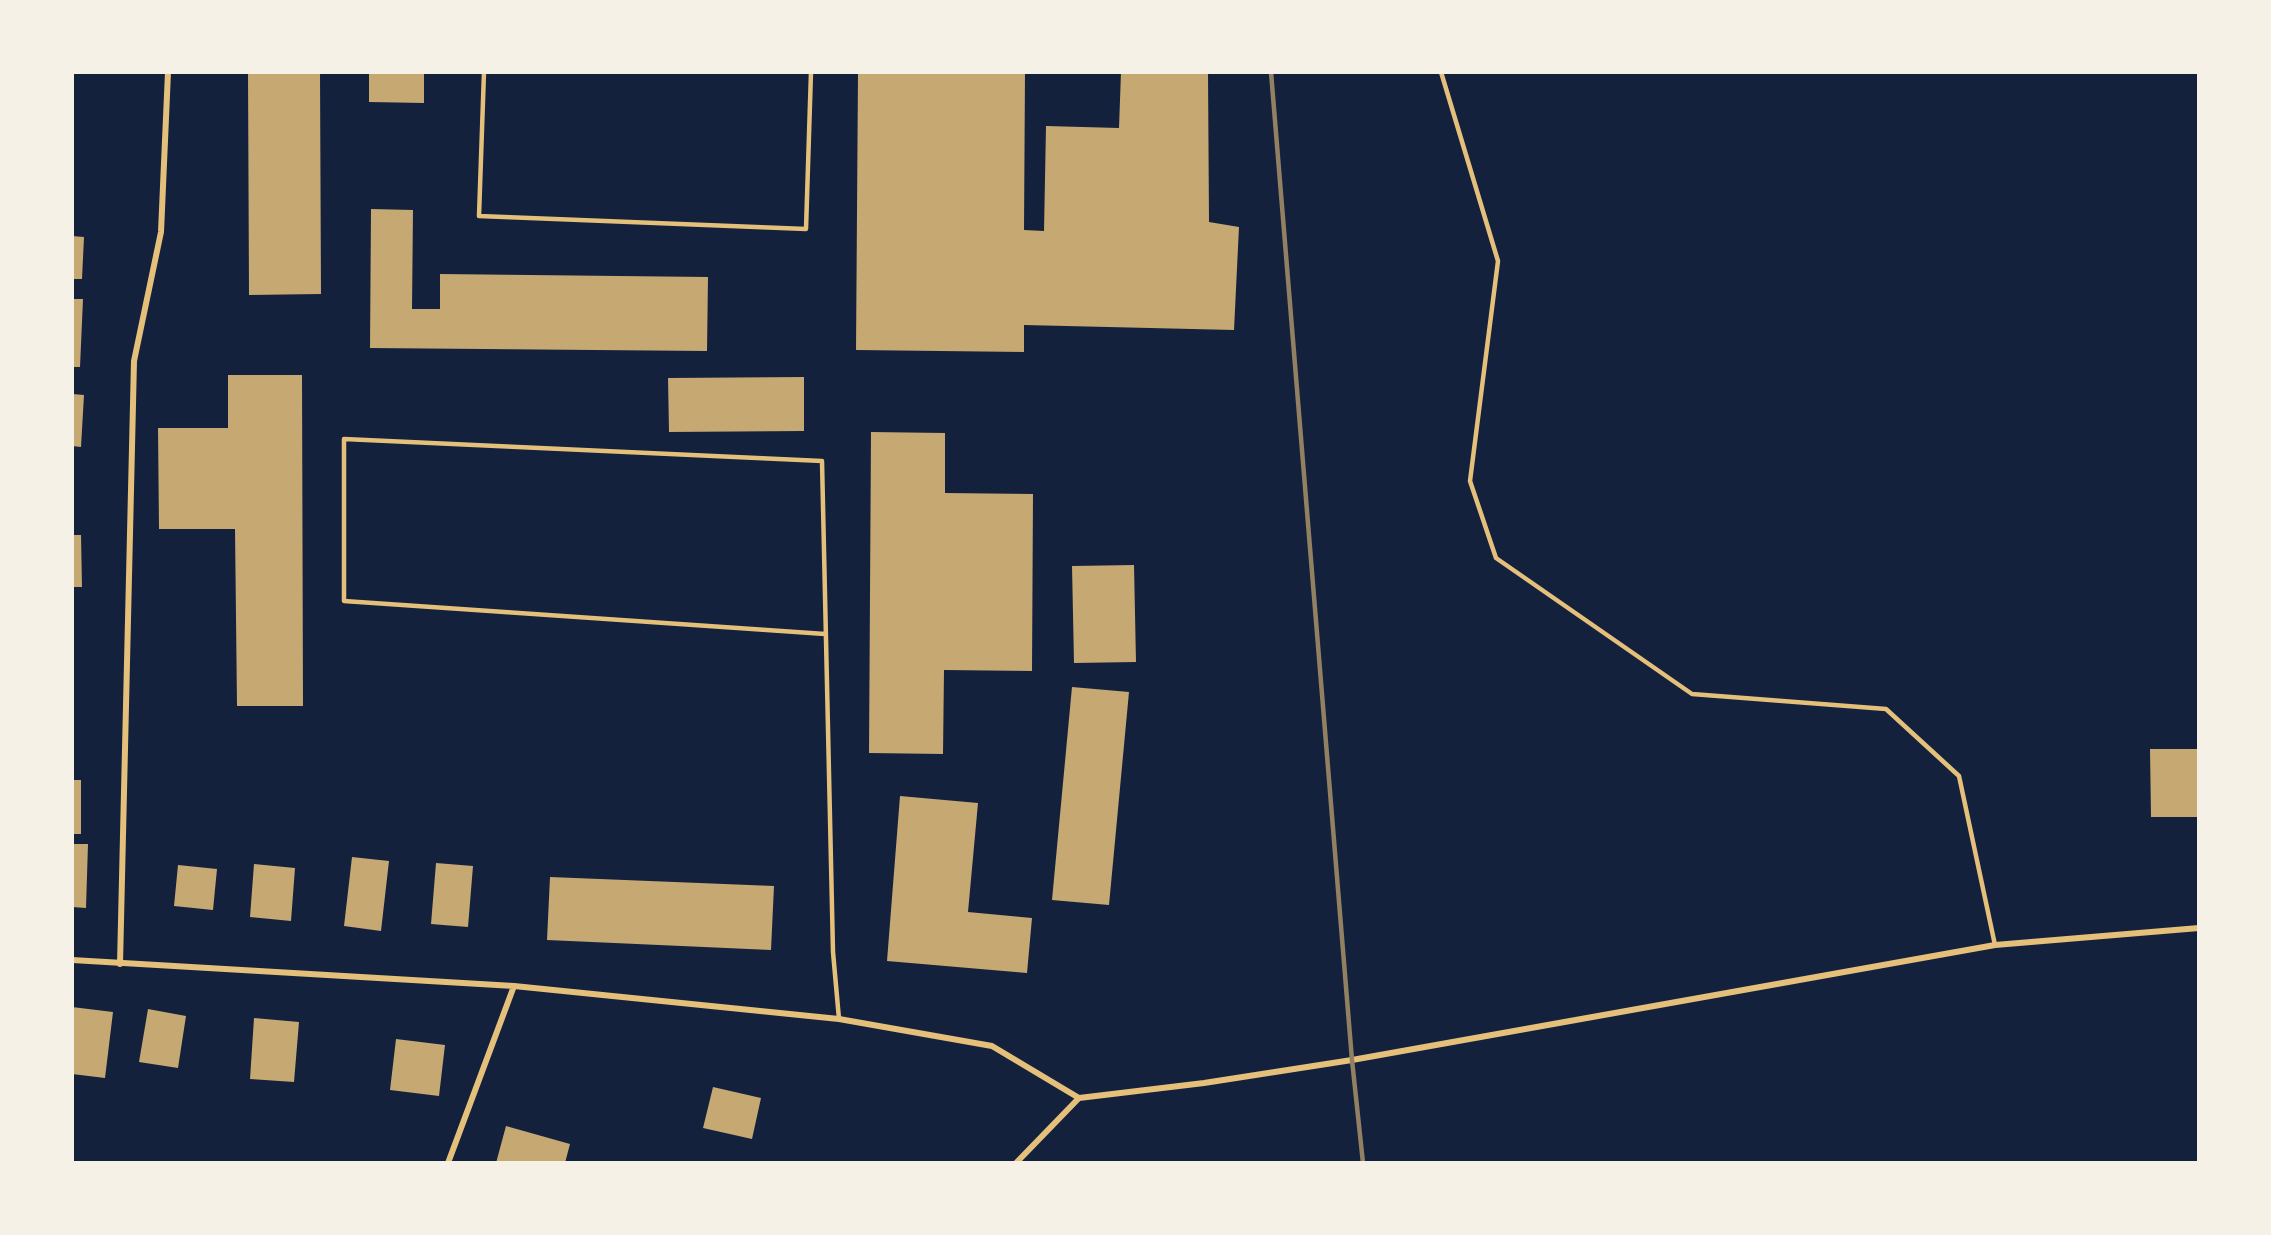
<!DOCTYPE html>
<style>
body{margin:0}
#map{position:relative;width:2271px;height:1235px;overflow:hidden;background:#14213d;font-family:"Roboto Condensed",sans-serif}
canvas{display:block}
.frame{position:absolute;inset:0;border:74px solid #f6f1e7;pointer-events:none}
</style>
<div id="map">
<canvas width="2271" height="1235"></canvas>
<div class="frame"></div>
</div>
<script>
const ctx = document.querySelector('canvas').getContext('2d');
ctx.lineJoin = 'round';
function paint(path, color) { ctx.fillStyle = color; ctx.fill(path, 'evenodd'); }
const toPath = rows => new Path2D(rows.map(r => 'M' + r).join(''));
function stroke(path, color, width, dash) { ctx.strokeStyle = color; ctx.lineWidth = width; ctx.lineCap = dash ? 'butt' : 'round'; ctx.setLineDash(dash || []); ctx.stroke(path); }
const building = toPath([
 [248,72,320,72,321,294,249,295],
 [369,72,424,72,424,103,369,102],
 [858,72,1025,72,1024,230,1044,231,1046,126,1119,128,1121,72,1208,72,1209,222,1239,227,1234,330,1024,325,1024,352,856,350],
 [371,209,413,210,412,309,440,309,440,274,708,277,707,351,370,348],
 [72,236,84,237,82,279,72,279],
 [72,299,83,299,80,367,72,367],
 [228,375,302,375,303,706,237,706,235,529,159,529,158,428,228,428],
 [804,377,804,431,669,432,668,378],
 [72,394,84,395,81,447,72,446],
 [871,432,945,433,945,493,1033,494,1032,671,944,670,943,754,869,753],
 [72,535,81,535,82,587,72,587],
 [1134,565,1136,662,1074,663,1072,566],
 [1072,687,1129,692,1109,905,1052,900],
 [2150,749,2198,749,2198,817,2151,817],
 [72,780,81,780,81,834,72,834],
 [900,796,978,803,968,912,1032,918,1027,973,887,961],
 [72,844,88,844,86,908,72,907],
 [352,857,389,861,381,931,344,926],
 [436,863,473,866,468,927,431,924],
 [254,864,295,868,291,921,250,917],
 [178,865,217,869,213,910,174,906],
 [550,877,774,886,771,950,547,940],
 [72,1007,113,1012,105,1078,72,1074],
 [148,1009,186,1016,178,1068,139,1062],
 [254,1018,299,1022,294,1082,250,1079],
 [396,1039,445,1045,439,1096,390,1090],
 [713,1087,761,1098,752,1139,703,1128],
 [506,1126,570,1144,565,1163,496,1163]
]);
const service = toPath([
 [484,72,479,216,806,229,811,72],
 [1441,72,1498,261,1470,481,1496,558,1692,694,1886,709,1959,776,1995,945],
 [825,634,344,601,344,439,822,461,833,952,839,1019]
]);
const minor = toPath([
 [72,960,514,986,839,1019,992,1046,1079,1098,1204,1083,1352,1060,1995,945,2199,928],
 [120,964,134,361,161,232,168,72],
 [448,1163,514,986],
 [1016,1163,1079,1098]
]);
const rail = toPath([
 [1271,72,1352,1060,1363,1163]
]);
paint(building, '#c6a872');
stroke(service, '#e5c07b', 4.5);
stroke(minor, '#e5c07b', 6);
stroke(rail, '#918062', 4.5);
</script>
